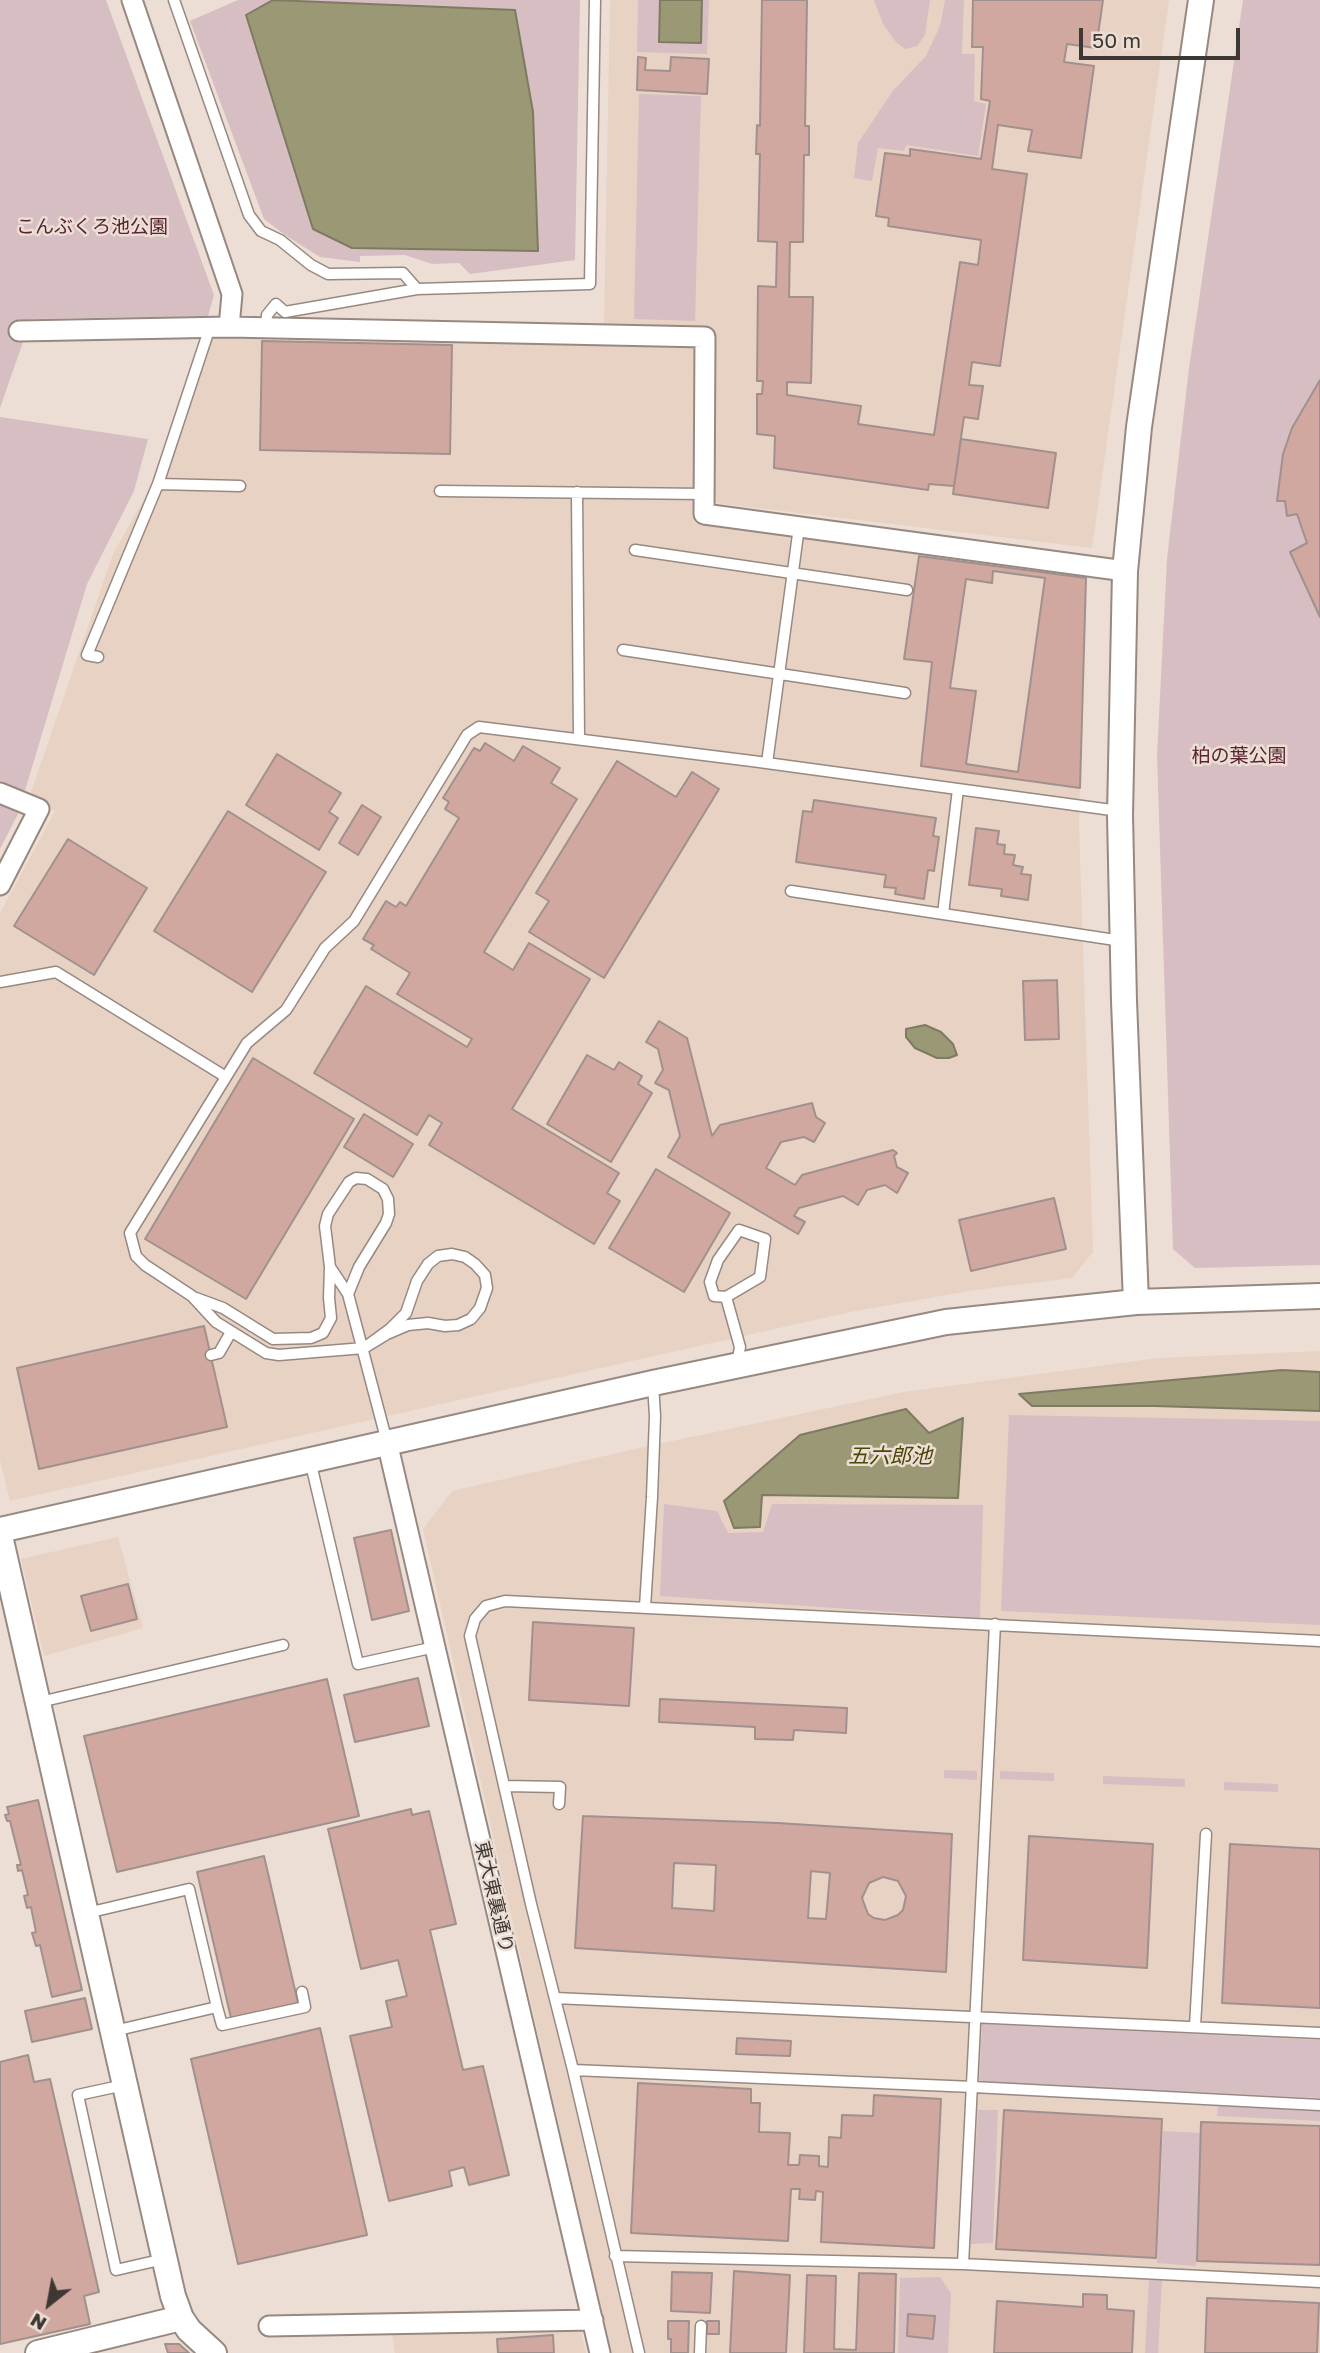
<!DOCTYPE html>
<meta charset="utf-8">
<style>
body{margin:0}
#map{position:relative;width:1320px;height:2353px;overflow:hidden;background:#ecded4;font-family:"Golos Text",sans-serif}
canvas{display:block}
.north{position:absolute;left:14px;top:2269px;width:70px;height:70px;-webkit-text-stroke:5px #ecded4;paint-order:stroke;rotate:211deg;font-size:19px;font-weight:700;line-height:28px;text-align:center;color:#3e3834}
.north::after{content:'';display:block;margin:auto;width:24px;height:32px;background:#3e3834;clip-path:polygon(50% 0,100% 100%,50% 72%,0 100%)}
.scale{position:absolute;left:1079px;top:28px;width:161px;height:32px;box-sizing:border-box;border:4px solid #3e3834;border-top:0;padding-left:9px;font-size:21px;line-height:24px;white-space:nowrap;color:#3e3834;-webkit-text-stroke:5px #ecded4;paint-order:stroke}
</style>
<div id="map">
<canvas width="1320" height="2353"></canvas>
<div class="north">N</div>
<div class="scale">50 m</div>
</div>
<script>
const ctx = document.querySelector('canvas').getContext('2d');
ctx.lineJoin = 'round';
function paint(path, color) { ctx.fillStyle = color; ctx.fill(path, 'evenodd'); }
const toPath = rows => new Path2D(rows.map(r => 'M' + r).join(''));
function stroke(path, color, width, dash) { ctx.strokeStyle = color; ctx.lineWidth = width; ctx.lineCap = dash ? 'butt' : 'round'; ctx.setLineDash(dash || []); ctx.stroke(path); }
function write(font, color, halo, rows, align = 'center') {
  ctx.font = font + ' "Golos Text","Noto Sans JP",sans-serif'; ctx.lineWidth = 5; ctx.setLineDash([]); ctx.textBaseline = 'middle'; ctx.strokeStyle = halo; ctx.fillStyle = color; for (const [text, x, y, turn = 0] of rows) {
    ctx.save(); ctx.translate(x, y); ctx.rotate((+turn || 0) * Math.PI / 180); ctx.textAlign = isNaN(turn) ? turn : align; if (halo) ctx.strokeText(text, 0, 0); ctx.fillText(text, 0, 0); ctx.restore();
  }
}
const built = toPath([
 [610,0,1169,0,1092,548,716,503,712,327,604,324],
 [203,331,696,342,694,523,1086,578,1079,825,1093,1252,1072,1278,975,1290,850,1312,10,1501,0,1460,0,913,55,811,29,798,113,554,152,485],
 [1320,1351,1320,2353,611,2353,423,1529,452,1491,644,1447,904,1392,1158,1358],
 [118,1537,143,1628,44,1656,21,1559],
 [572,2327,581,2331,586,2353,395,2353,392,2334]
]);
const green = toPath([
 [0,0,106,0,214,295,208,316,31,319,0,408],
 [238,0,273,0,247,15,538,250,533,112,515,10,285,0,580,0,575,260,470,274,459,263,432,264,405,255,360,256,360,262,320,257,285,235,264,219,190,21],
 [638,0,709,0,707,54,637,52],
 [874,0,930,0,925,35,917,46,905,49,896,42,883,24],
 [945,0,964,0,962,54,975,54,974,101,986,104,978,156,906,145,904,151,878,148,872,181,854,178,858,143,892,92,926,56,940,26],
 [1243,0,1320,0,1320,1265,1195,1268,1173,1249,1157,755,1167,559,1189,368],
 [639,94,701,96,695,321,634,319],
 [0,417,148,439,134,491,87,584,18,814,0,849],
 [1009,1415,1320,1421,1320,1625,1001,1611],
 [664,1504,717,1511,728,1533,763,1532,772,1504,983,1505,980,1618,660,1596],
 [944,1770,977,1771,977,1780,944,1778],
 [1000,1771,1054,1773,1054,1781,1000,1779],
 [1103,1776,1185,1779,1185,1787,1103,1784],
 [1224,1782,1278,1784,1278,1792,1224,1790],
 [982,2024,1320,2040,1320,2098,979,2082],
 [1218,2106,1320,2111,1320,2121,1217,2116],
 [978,2110,998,2110,993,2243,970,2244],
 [1163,2131,1202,2133,1196,2266,1157,2263],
 [940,2277,951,2293,948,2353,898,2353,900,2278],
 [908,2314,935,2316,933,2338,907,2336],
 [1149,2280,1162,2280,1158,2353,1145,2353]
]);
const water = toPath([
 [273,0,515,10,533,112,538,251,352,248,313,229,246,15,273,0],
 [660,0,702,0,701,43,659,42,660,0],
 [925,1025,941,1032,953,1044,957,1055,949,1058,937,1058,915,1048,906,1037,906,1029,925,1025],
 [1282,1370,1320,1372,1320,1411,1155,1406,1032,1406,1019,1394,1282,1370],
 [906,1409,929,1433,963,1418,958,1498,762,1495,760,1527,734,1528,724,1501,800,1435,906,1409]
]);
const building = toPath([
 [762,0,807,0,805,126,809,126,809,155,804,155,803,242,790,242,789,297,813,297,811,383,787,382,787,395,861,406,858,424,934,435,960,262,978,265,981,240,888,226,889,218,876,216,885,153,910,156,910,149,981,159,990,101,981,99,983,47,972,47,973,0,1103,0,1096,48,1067,44,1064,62,1094,66,1081,158,1028,151,1032,130,998,125,992,169,1027,174,1000,366,972,362,969,385,983,386,978,419,964,417,954,486,929,484,928,490,774,468,775,436,757,434,757,394,762,394,763,381,757,381,758,286,776,287,777,242,758,241,760,154,756,154,757,125,760,126,762,0],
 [638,57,646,58,645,70,670,71,671,57,709,59,707,94,637,90,638,57],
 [262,341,452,345,450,454,260,450,262,341],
 [1320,380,1320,617,1290,552,1307,543,1297,514,1287,516,1285,501,1277,501,1283,454,1292,428,1320,380],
 [961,439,1056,453,1048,508,953,494,961,439],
 [919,556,1086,578,1080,788,921,766,932,662,904,659,919,556],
 [993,571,1045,578,1018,772,966,764,976,691,950,688,966,579,992,583,993,571],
 [485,743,514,761,523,746,560,768,551,783,577,799,484,952,513,970,529,943,590,979,512,1109,619,1173,607,1193,620,1201,594,1244,429,1145,442,1123,429,1115,417,1135,314,1073,366,986,467,1047,472,1039,397,994,410,973,371,949,374,945,363,939,386,901,396,907,400,902,406,906,459,818,445,809,449,802,443,798,474,748,480,751,485,743],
 [277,754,341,793,329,812,338,818,319,850,246,805,277,754],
 [617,761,676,797,692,772,719,789,604,978,529,932,549,901,536,893,617,761],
 [814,800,936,818,933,836,939,837,934,871,928,870,924,899,895,894,896,888,884,887,886,875,796,862,803,811,812,812,814,800],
 [362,805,381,817,358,855,339,843,362,805],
 [228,811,326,872,252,992,154,931,228,811],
 [976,828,999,831,997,844,1005,845,1004,854,1015,855,1013,865,1023,867,1021,874,1031,875,1028,900,1001,896,1002,889,969,885,976,828],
 [68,839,147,888,94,975,14,926,68,839],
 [1057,980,1059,1039,1025,1040,1023,981,1057,980],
 [659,1021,687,1038,712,1136,720,1125,812,1103,816,1117,825,1123,814,1142,804,1137,781,1142,766,1168,795,1185,802,1175,893,1150,897,1153,894,1156,897,1167,908,1173,897,1193,885,1185,867,1190,858,1205,843,1196,799,1208,794,1216,805,1222,798,1234,668,1157,680,1136,669,1090,655,1083,663,1070,658,1049,646,1042,659,1021],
 [587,1055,614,1070,619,1062,642,1076,638,1084,652,1093,611,1162,547,1124,587,1055],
 [253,1058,354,1119,246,1299,145,1239,253,1058],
 [364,1114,413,1144,393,1177,344,1147,364,1114],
 [656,1169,730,1213,684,1292,609,1248,656,1169],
 [1054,1198,1066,1249,971,1271,959,1220,1054,1198],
 [204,1326,227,1427,39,1469,17,1368,204,1326],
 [391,1530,409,1611,372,1620,354,1538,391,1530],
 [128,1584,137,1619,91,1631,81,1596,128,1584],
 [533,1622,634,1628,629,1706,529,1700,533,1622],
 [418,1678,429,1726,355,1742,344,1695,418,1678],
 [327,1679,359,1816,117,1872,84,1736,327,1679],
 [660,1699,847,1708,846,1733,794,1730,793,1740,755,1739,755,1727,659,1722,660,1699],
 [38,1800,82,1990,52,1997,40,1945,36,1946,32,1933,36,1932,31,1907,27,1908,24,1896,28,1895,22,1870,18,1871,17,1865,21,1865,10,1821,7,1821,5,1815,9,1814,7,1807,38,1800],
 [411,1809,412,1815,429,1811,456,1924,430,1930,463,2070,483,2066,509,2175,469,2185,464,2167,449,2171,452,2186,389,2201,350,2036,392,2027,386,2001,407,1996,398,1960,361,1969,328,1829,411,1809],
 [583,1816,778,1823,952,1834,946,1972,575,1948,583,1816],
 [674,1863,716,1865,714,1911,672,1908,674,1863],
 [811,1871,830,1873,826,1919,808,1918,811,1871],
 [883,1877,898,1881,906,1896,903,1910,898,1915,885,1920,874,1918,868,1914,862,1898,869,1883,883,1877],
 [1029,1836,1153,1844,1147,1968,1023,1960,1029,1836],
 [1230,1844,1320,1849,1320,2008,1222,2003,1230,1844],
 [264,1856,298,2003,231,2018,197,1872,264,1856],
 [85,1998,92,2029,32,2042,25,2011,85,1998],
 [320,2028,367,2235,238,2264,191,2059,320,2028],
 [737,2038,791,2041,790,2056,736,2054,737,2038],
 [28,2055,34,2082,50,2079,99,2292,84,2296,90,2324,0,2344,0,2062,28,2055],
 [638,2083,751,2089,751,2103,760,2103,759,2132,790,2133,788,2165,799,2165,800,2155,819,2156,819,2166,828,2167,829,2137,841,2138,842,2115,873,2116,874,2095,941,2099,934,2248,821,2242,823,2192,816,2191,815,2200,799,2199,800,2189,791,2189,788,2241,631,2233,638,2083],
 [1004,2110,1162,2119,1156,2258,996,2249,1004,2110],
 [1201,2122,1320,2126,1320,2265,1197,2261,1201,2122],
 [734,2271,790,2275,786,2353,730,2353,734,2271],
 [672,2272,712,2273,710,2313,671,2311,672,2272],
 [859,2273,896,2274,894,2353,804,2353,807,2275,836,2276,834,2349,856,2350,859,2273],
 [1083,2294,1107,2295,1107,2309,1134,2311,1132,2353,994,2353,997,2301,1083,2307,1083,2294],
 [1207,2298,1319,2303,1317,2353,1205,2353,1207,2298],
 [908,2314,935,2316,933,2339,907,2336,908,2314],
 [668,2321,689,2321,688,2353,671,2353,671,2339,668,2339,668,2321],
 [707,2321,719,2321,719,2334,707,2334,707,2321],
 [553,2335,554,2353,498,2353,497,2339,553,2335],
 [165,2344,179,2344,189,2353,168,2353,165,2344]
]);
const service = toPath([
 [174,0,249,215,261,231,280,240,311,265,328,274,403,273,417,289,285,312,276,304,267,315,266,328],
 [417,289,590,284,595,0],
 [158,484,240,486],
 [440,491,704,494],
 [577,492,579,739],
 [635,550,907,590],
 [623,650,905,693],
 [98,657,87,655,158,484,210,327],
 [767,763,799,527],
 [791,891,1122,941],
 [943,914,958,789],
 [0,982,56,972,226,1077],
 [739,1230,765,1239,760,1277,726,1297,714,1296,710,1282,718,1260,739,1230],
 [348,1294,359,1267,386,1223,389,1214,388,1199,383,1189,367,1179,356,1178,349,1182,328,1214,325,1226,330,1267,348,1294,387,1442],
 [726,1297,740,1347,737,1364],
 [196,1298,223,1308,273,1339,311,1338,323,1333,331,1318,329,1298,330,1267],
 [364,1348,390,1329,406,1313,417,1281,428,1264,438,1256,452,1254,465,1257,475,1264,485,1275,487,1288,480,1308,471,1319,458,1325,445,1326,428,1323,408,1325,387,1334,364,1348,279,1355,266,1353,216,1322,192,1296,145,1265,136,1256,130,1233,247,1043,286,1010,325,948,354,921,467,735,479,727,752,761,1119,811],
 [211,1355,219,1353,231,1332],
 [310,1460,358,1664,435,1647],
 [645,1607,652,1497,655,1416,653,1384],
 [40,1702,283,1645],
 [504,1786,560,1787,559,1804],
 [87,1913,189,1889,217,2007,114,2031],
 [555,1998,1320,2033],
 [217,2007,222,2025,305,2007,302,1992],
 [1195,2026,1206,1834],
 [573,2070,973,2087,1320,2105],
 [124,2085,78,2095,116,2270,164,2259],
 [615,2256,963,2264,1320,2282],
 [963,2264,995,1624],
 [639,2353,573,2070,531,1904,470,1636,475,1619,486,1606,505,1601,1320,1641],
 [700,2353,701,2326]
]);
const minor = toPath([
 [132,0,232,294,229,327],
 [19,331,229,327,705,337,704,514,1125,571],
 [0,793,39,809,0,885],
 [387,1442,600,2353],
 [269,2326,593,2320]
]);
const tertiary = toPath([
 [1136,1302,1124,1001,1120,815,1125,571,1139,427,1201,0],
 [0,1530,653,1383,946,1322,1136,1302,1320,1296],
 [0,1536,173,2296,181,2318,189,2330,214,2353],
 [38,2353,181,2318]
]);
const parkNames = [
 ["こんぶくろ池公園",92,227],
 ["柏の葉公園",1239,756]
];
const streetNames = [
 ["東大東裏通り",494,1897,77]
];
const waterNames = [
 ["五六郎池",890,1456]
];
paint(built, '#e8d2c4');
paint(green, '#d7bec2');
paint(water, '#9a9875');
stroke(water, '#7e7b62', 2);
paint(building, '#d0a8a0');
stroke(building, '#a1918e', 2);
stroke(service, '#978981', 13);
stroke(minor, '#978981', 23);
stroke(tertiary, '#978981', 28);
stroke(service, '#fff', 10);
stroke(minor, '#fff', 19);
stroke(tertiary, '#fff', 24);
write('19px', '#582432', '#ecded4', parkNames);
write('19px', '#3e3834', '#ecded4', streetNames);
write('italic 21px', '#4b4707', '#ecded4', waterNames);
</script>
